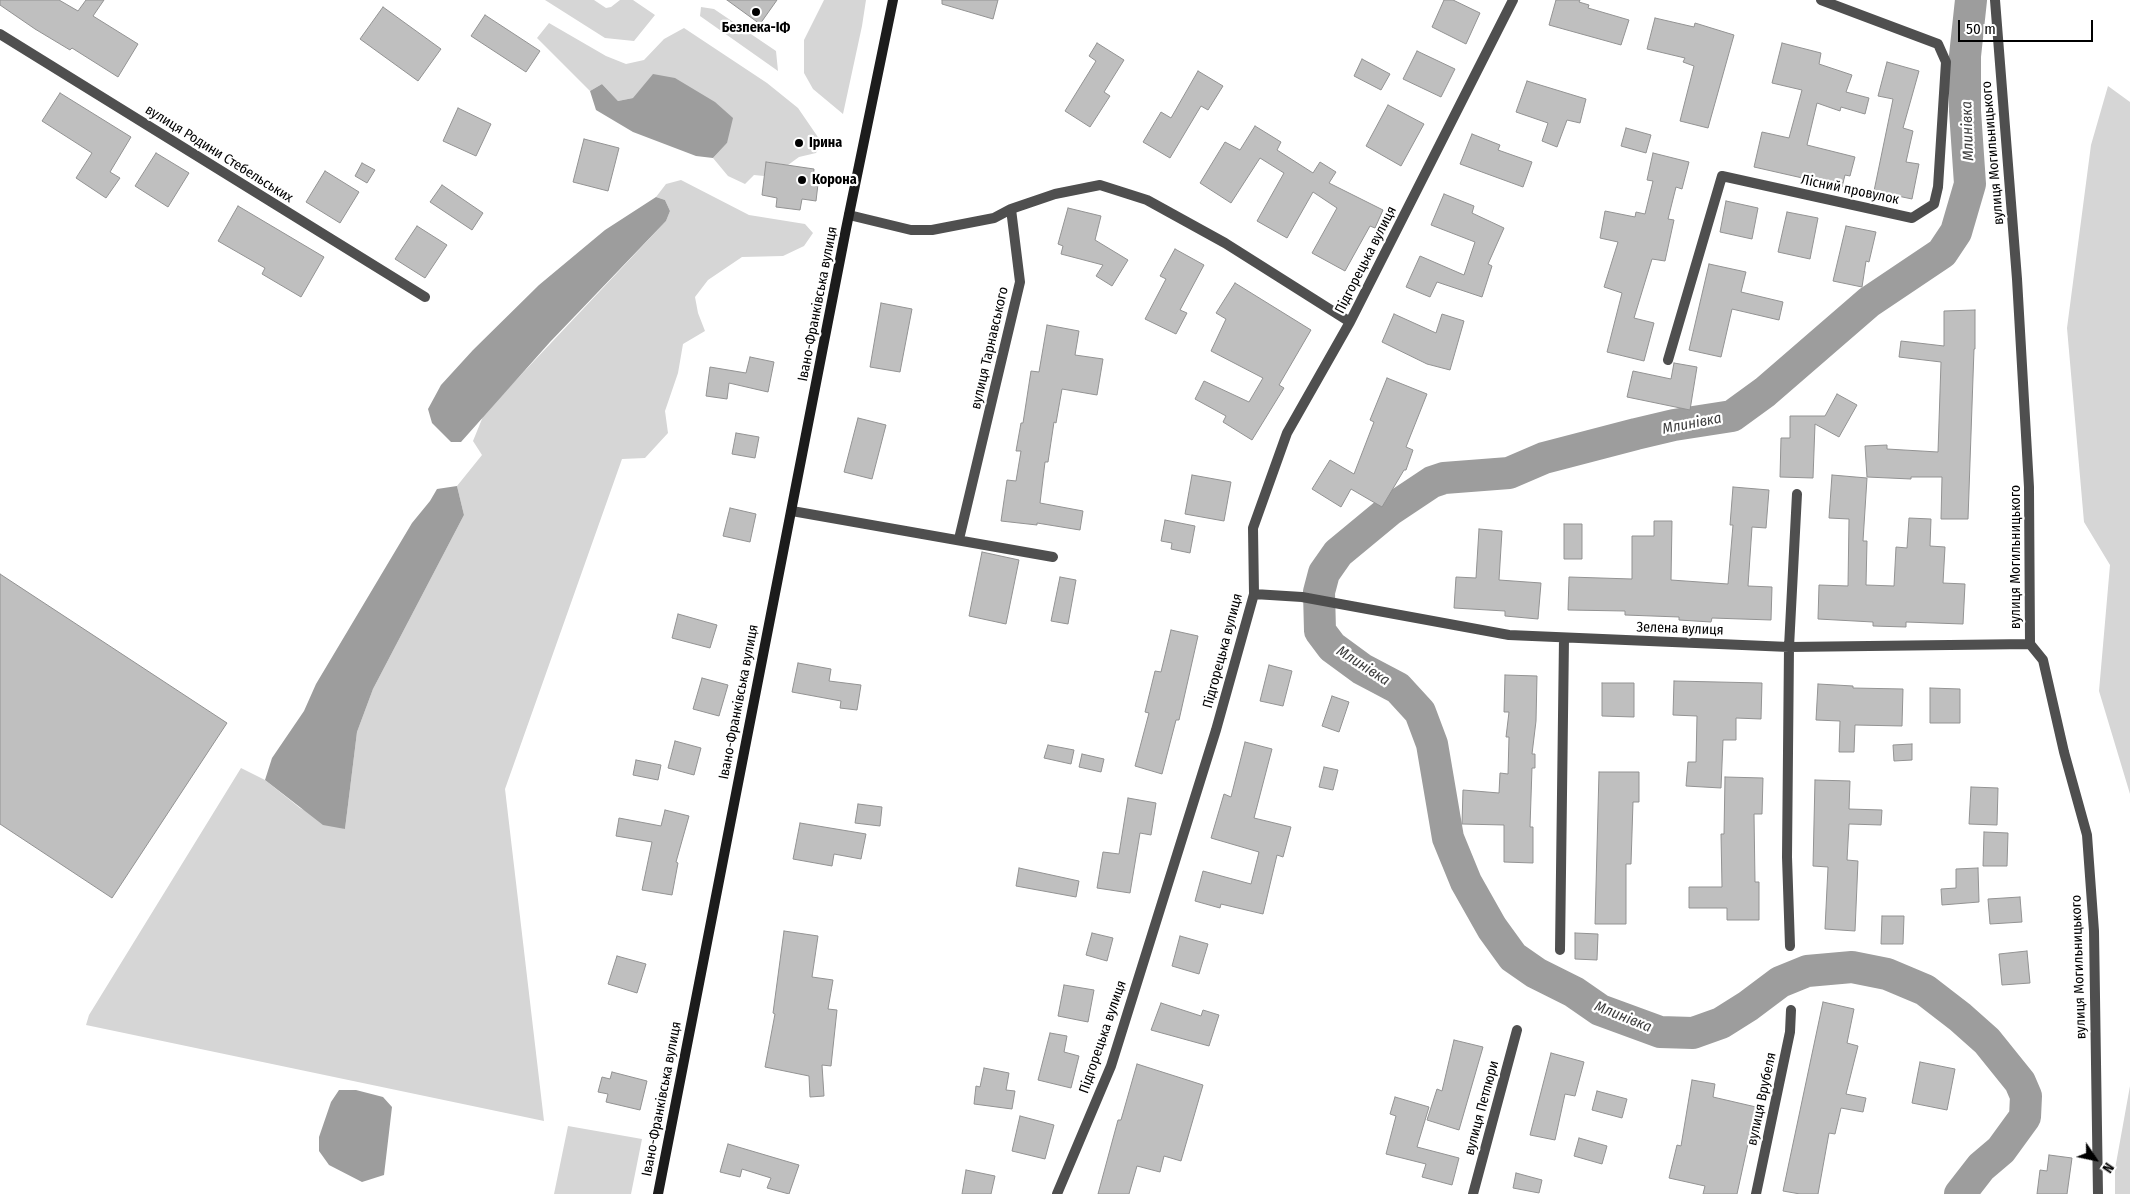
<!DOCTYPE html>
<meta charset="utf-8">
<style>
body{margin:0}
#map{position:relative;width:2130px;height:1194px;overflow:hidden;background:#fff;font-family:"Fira Sans Condensed",sans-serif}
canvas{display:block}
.north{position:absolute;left:2070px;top:1134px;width:50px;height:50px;-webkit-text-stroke:4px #fff;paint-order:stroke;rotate:124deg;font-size:14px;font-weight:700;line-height:20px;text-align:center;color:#000}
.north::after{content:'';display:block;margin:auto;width:18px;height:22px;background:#000;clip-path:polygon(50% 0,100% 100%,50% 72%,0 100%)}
.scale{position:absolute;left:1958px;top:20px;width:135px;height:22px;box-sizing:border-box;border:2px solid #000;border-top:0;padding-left:6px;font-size:15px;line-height:18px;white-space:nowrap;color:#000;-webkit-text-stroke:4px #fff;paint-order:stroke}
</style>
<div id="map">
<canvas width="2130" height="1194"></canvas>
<div class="north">N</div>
<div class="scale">50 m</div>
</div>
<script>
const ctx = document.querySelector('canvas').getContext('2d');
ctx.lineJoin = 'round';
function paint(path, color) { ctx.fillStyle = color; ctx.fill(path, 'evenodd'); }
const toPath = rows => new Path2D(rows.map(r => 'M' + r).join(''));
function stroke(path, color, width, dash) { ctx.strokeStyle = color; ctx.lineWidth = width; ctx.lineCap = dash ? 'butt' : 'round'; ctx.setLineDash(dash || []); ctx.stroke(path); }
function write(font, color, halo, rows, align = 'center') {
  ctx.font = font + ' "Fira Sans Condensed",sans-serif'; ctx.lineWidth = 4.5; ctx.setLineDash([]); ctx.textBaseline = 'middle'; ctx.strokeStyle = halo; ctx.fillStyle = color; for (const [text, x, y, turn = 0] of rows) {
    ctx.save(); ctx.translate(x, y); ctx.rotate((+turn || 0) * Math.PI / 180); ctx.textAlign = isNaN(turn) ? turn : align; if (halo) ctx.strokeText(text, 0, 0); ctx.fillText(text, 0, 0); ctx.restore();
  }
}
const green = toPath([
 [545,0,594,0,606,8,611,7,620,0,633,0,655,15,634,41,605,38],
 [824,0,866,0,862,26,843,114,813,89,804,73,804,40],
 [701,7,714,9,776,51,778,71,700,16],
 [549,23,606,56,626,64,644,60,664,39,684,28,767,83,798,108,822,143,816,153,799,157,788,165,767,162,764,176,754,175,745,184,728,176,713,158,727,143,633,98,618,101,602,84,590,91,537,38],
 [2108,86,2130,102,2130,794,2099,691,2110,565,2084,522,2067,328,2091,145],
 [681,180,749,215,805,224,813,233,804,246,783,256,742,257,708,280,695,297,698,313,705,331,683,344,678,373,665,411,668,433,645,458,622,459,505,789,544,1121,86,1025,89,1015,241,768,265,780,300,808,345,829,357,732,373,689,464,515,457,486,482,455,473,441,484,414,666,221,670,211,665,200,656,197,666,184],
 [2130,1086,2130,1194,2115,1194,2115,1169],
 [568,1126,642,1139,631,1194,554,1194]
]);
const water = toPath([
 [653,74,675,78,715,102,733,118,727,143,713,158,696,156,633,132,596,110,590,91,602,84,618,101,633,98],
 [656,197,665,200,670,211,666,221,550,342,461,442,451,442,432,423,428,409,441,385,473,350,539,285,605,230],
 [457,486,464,515,373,689,357,732,345,829,323,825,265,780,272,758,304,711,316,684,412,523,430,501,437,489],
 [339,1090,356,1090,383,1097,392,1107,384,1175,362,1182,329,1165,319,1151,319,1137,331,1102]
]);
const river = toPath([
 [1960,1194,1981,1167,2001,1150,2025,1117,2026,1096,2020,1082,1987,1041,1960,1017,1925,990,1887,974,1852,967,1807,971,1780,982,1748,1006,1721,1023,1693,1033,1660,1032,1600,1010,1574,992,1536,973,1513,957,1492,928,1466,882,1448,838,1432,744,1420,712,1398,688,1362,669,1332,647,1320,631,1319,592,1324,573,1338,553,1390,510,1432,482,1444,478,1509,473,1544,458,1636,434,1674,425,1732,416,1765,392,1869,302,1942,253,1956,232,1970,184,1965,111,1965,56,1971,0]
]);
const building = toPath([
 [0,0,59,0,78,11,86,0,104,0,93,16,138,44,118,77,72,48,70,50,35,29,0,5,0,0],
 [727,0,777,0,760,24,727,0],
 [942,0,998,0,993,19,942,4,942,0],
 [1444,0,1453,0,1480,13,1466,44,1432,27,1444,0],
 [1556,0,1580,0,1579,2,1589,5,1588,8,1629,20,1621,45,1549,25,1556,0],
 [383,7,441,49,418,81,360,39,383,7],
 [485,15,540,51,526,72,471,36,485,15],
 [1655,18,1694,27,1695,23,1734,35,1708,128,1680,121,1694,66,1683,62,1685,58,1647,49,1655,18],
 [1097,43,1124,60,1104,92,1110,96,1090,127,1065,111,1096,61,1089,56,1097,43],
 [1782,43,1821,53,1819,64,1852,75,1846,92,1869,98,1865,114,1841,107,1840,111,1817,103,1807,145,1855,157,1850,176,1845,175,1842,187,1754,167,1762,132,1789,138,1802,90,1772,83,1782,43],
 [1417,51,1455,69,1441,97,1403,79,1417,51],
 [1362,59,1390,74,1381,90,1354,76,1362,59],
 [1887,62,1919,71,1903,128,1913,131,1906,162,1919,164,1912,199,1874,191,1893,99,1878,96,1887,62],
 [1198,71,1223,86,1208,110,1201,106,1170,158,1143,142,1161,112,1171,118,1198,71],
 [1527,81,1586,99,1580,123,1567,120,1557,147,1542,141,1548,123,1516,112,1527,81],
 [60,93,131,137,110,172,120,178,106,198,76,178,92,153,42,121,60,93],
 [1388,105,1424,124,1401,166,1366,146,1388,105],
 [458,108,491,124,476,156,443,141,458,108],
 [1255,126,1281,142,1277,150,1313,173,1320,162,1336,172,1329,183,1383,210,1375,228,1370,226,1345,271,1312,253,1337,208,1313,192,1287,238,1257,221,1284,173,1260,158,1231,203,1200,183,1225,142,1240,150,1255,126],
 [1626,128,1651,135,1646,153,1621,146,1626,128],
 [1472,134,1500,145,1498,150,1532,162,1523,187,1460,164,1472,134],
 [584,139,619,148,608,191,573,182,584,139],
 [156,153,189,173,168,207,135,186,156,153],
 [1653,153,1689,162,1682,189,1676,187,1668,219,1674,220,1665,261,1652,259,1634,318,1654,323,1644,361,1607,352,1622,293,1604,287,1618,242,1600,238,1605,211,1635,217,1636,212,1645,214,1653,181,1647,180,1653,153],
 [766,162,814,169,813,183,818,184,816,201,802,199,800,210,776,207,777,198,762,195,766,162],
 [362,163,375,170,367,183,355,176,362,163],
 [325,171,359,192,340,223,306,202,325,171],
 [442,185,483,213,472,230,430,202,442,185],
 [1444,194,1474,206,1472,213,1504,228,1488,264,1492,266,1482,297,1437,282,1430,297,1406,287,1420,256,1464,275,1475,242,1431,225,1444,194],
 [1726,201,1758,208,1752,239,1720,232,1726,201],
 [238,206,324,257,301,297,262,274,265,268,218,241,238,206],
 [1068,208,1101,216,1095,240,1128,260,1112,286,1096,276,1103,265,1061,254,1063,246,1058,244,1068,208],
 [1787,212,1818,218,1810,259,1778,252,1787,212],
 [417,226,447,245,425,278,395,259,417,226],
 [1846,226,1876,232,1869,262,1866,261,1862,287,1833,281,1846,226],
 [1175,249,1204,265,1180,310,1187,313,1176,334,1145,319,1166,279,1160,276,1175,249],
 [1709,264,1746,272,1741,292,1783,302,1779,320,1732,309,1721,357,1689,350,1709,264],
 [1235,283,1311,330,1279,385,1284,388,1252,440,1223,422,1226,416,1195,399,1204,381,1249,402,1263,378,1211,351,1226,319,1216,313,1235,283],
 [881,303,912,309,900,372,870,367,881,303],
 [1975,310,1975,349,1974,349,1968,519,1941,519,1942,477,1911,477,1911,479,1867,477,1865,446,1887,445,1887,449,1938,452,1941,362,1899,357,1901,341,1944,346,1944,311,1975,310],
 [1394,314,1436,333,1442,314,1464,321,1450,370,1427,364,1382,342,1394,314],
 [1047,325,1079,331,1075,355,1103,359,1097,395,1062,389,1056,423,1054,422,1048,462,1045,462,1040,503,1083,511,1080,530,1037,523,1037,525,1001,521,1007,480,1016,481,1021,451,1016,451,1021,423,1023,423,1031,371,1039,372,1047,325],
 [750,357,774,362,768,392,729,383,727,399,706,396,710,367,746,373,750,357],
 [1674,363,1697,367,1690,410,1627,397,1633,371,1671,379,1674,363],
 [1387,378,1427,394,1406,447,1413,450,1406,470,1404,470,1382,507,1351,489,1341,507,1312,489,1330,460,1354,474,1374,422,1370,420,1387,378],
 [1837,394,1857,405,1839,437,1815,424,1813,478,1780,477,1781,438,1790,438,1790,416,1825,416,1837,394],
 [858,418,886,425,872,479,844,472,858,418],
 [736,433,759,437,755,458,732,454,736,433],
 [1192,475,1231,482,1224,521,1185,514,1192,475],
 [1832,475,1867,478,1863,541,1867,541,1866,585,1894,586,1896,547,1907,548,1909,518,1931,519,1930,546,1945,547,1943,583,1965,584,1963,624,1906,622,1906,627,1873,626,1873,622,1818,619,1819,585,1848,586,1849,519,1829,518,1832,475],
 [1733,487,1769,490,1766,528,1752,527,1748,586,1772,587,1771,620,1712,618,1711,622,1679,620,1679,617,1625,615,1625,611,1568,610,1569,577,1632,579,1632,536,1654,536,1654,521,1672,521,1671,580,1728,584,1733,525,1730,525,1733,487],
 [730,508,756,514,750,542,723,536,730,508],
 [1165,520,1195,526,1190,553,1171,549,1172,543,1161,541,1165,520],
 [1564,524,1582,524,1582,559,1564,559,1564,524],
 [1479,529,1502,531,1499,580,1541,583,1538,619,1505,616,1505,611,1454,608,1456,577,1476,578,1479,529],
 [982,552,1019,560,1006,624,969,616,982,552],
 [0,574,227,723,112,898,0,824,0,574],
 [1060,577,1076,580,1068,624,1051,621,1060,577],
 [678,614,717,625,710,648,672,638,678,614],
 [1171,630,1198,636,1179,720,1176,720,1162,774,1135,766,1149,713,1145,712,1155,671,1161,672,1171,630],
 [798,663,831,669,829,681,861,685,857,710,840,708,841,701,792,692,798,663],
 [1269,665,1292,671,1283,706,1260,701,1269,665],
 [1505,675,1537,676,1536,721,1532,754,1535,754,1535,768,1532,768,1530,827,1533,827,1533,863,1504,862,1504,825,1462,824,1463,790,1499,793,1500,773,1508,774,1509,737,1506,737,1509,712,1504,712,1505,675],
 [702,678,728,685,719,716,693,709,702,678],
 [1674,681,1762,683,1761,719,1736,718,1736,740,1723,740,1721,788,1686,786,1688,762,1696,762,1697,716,1673,715,1674,681],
 [1602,683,1634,683,1634,717,1602,716,1602,683],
 [1818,684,1853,686,1853,688,1903,689,1902,726,1855,725,1854,752,1839,752,1840,721,1816,720,1818,684],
 [1930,688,1960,689,1960,723,1930,723,1930,688],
 [1332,696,1349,702,1339,732,1322,726,1332,696],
 [675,741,701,748,694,775,668,768,675,741],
 [1245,742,1272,749,1254,818,1291,827,1283,857,1277,855,1263,914,1221,904,1220,908,1195,901,1203,871,1251,884,1259,852,1211,838,1224,794,1231,797,1245,742],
 [1912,744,1912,760,1894,761,1893,745,1912,744],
 [1048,745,1074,750,1071,764,1044,758,1048,745],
 [1082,754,1104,759,1101,772,1079,767,1082,754],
 [636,760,661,765,658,780,633,775,636,760],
 [1324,767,1338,770,1333,790,1319,787,1324,767],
 [1599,772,1639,772,1639,802,1633,802,1631,864,1626,864,1626,924,1595,924,1599,772],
 [1725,777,1763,778,1762,814,1754,814,1755,882,1759,882,1759,920,1727,920,1727,908,1689,908,1689,887,1722,887,1721,834,1724,834,1725,777],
 [1815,780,1850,781,1849,809,1882,810,1881,825,1849,824,1847,860,1858,861,1855,931,1825,929,1828,867,1813,866,1815,780],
 [1971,787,1998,788,1997,825,1969,824,1971,787],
 [1128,798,1156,803,1151,835,1140,833,1130,893,1097,888,1103,852,1119,854,1128,798],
 [858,804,882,807,880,826,855,823,858,804],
 [665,810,689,816,676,862,678,863,672,895,642,890,652,842,616,836,619,818,661,826,665,810],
 [800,823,866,834,861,859,834,854,832,866,793,859,800,823],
 [1984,832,2008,833,2007,866,1983,866,1984,832],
 [1019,868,1079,881,1076,897,1016,886,1019,868],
 [1978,868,1979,902,1942,905,1941,889,1956,888,1956,869,1978,868],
 [2020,897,2022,922,1990,924,1988,899,2020,897],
 [1882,916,1904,916,1903,944,1881,944,1882,916],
 [784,931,818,936,812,977,833,980,828,1009,837,1010,831,1066,822,1065,824,1096,810,1097,809,1076,765,1067,775,1014,773,1013,784,931],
 [1092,933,1113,938,1107,961,1086,955,1092,933],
 [1575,933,1598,934,1597,960,1575,959,1575,933],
 [1180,936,1208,944,1199,974,1172,966,1180,936],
 [2027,951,2030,983,2002,985,1999,954,2027,951],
 [617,956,646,964,637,993,608,984,617,956],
 [1064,985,1094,990,1088,1022,1058,1016,1064,985],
 [1823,1002,1854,1009,1847,1043,1858,1046,1846,1094,1866,1098,1863,1112,1841,1108,1835,1134,1829,1133,1818,1194,1800,1194,1783,1191,1823,1002],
 [1161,1003,1201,1016,1203,1010,1219,1015,1209,1046,1151,1030,1161,1003],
 [1050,1033,1067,1036,1064,1052,1079,1056,1071,1088,1038,1080,1050,1033],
 [1454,1040,1483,1047,1459,1130,1427,1120,1437,1089,1442,1091,1454,1040],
 [1551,1053,1584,1062,1575,1096,1565,1094,1555,1140,1530,1135,1551,1053],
 [1920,1062,1955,1069,1947,1110,1912,1103,1920,1062],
 [1137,1064,1203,1085,1181,1161,1164,1156,1160,1172,1137,1166,1129,1194,1098,1194,1118,1120,1121,1120,1137,1064],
 [984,1068,1009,1073,1006,1090,1015,1091,1012,1109,974,1104,976,1086,980,1087,984,1068],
 [612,1072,647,1081,640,1110,606,1102,608,1094,598,1092,602,1077,610,1079,612,1072],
 [1692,1080,1715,1084,1713,1097,1756,1107,1737,1194,1703,1194,1705,1186,1669,1178,1677,1145,1681,1146,1692,1080],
 [1597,1091,1627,1099,1622,1118,1592,1110,1597,1091],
 [1395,1097,1429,1107,1417,1147,1459,1158,1452,1185,1422,1177,1426,1164,1386,1154,1396,1116,1390,1114,1395,1097],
 [1020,1116,1054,1125,1045,1159,1012,1151,1020,1116],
 [1579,1138,1607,1146,1602,1164,1574,1156,1579,1138],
 [728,1144,799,1165,789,1194,767,1188,771,1178,742,1169,740,1177,720,1172,728,1144],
 [2049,1155,2072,1158,2067,1194,2037,1194,2040,1170,2047,1171,2049,1155],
 [966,1170,995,1176,991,1194,962,1194,966,1170],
 [1516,1173,1542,1180,1539,1193,1513,1188,1516,1173]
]);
const minor = toPath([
 [1995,0,2017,279,2029,487,2030,644,2043,660,2064,752,2087,835,2094,931,2098,1194],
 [0,34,425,297],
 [849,215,911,230,932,230,994,218,1011,209,1055,194,1100,185,1147,200,1225,243,1350,322],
 [1668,360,1722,176,1912,218,1934,204,1938,187,1946,62,1938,44,1821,0],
 [792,511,1053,557],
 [959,539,1020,282,1011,209],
 [1254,594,1302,597,1509,635,1789,647,2030,644],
 [1790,946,1787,857,1789,647,1797,494],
 [1560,950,1564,638],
 [1057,1194,1111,1066,1216,730,1254,594,1253,528,1287,433,1350,322,1513,0],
 [1473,1194,1517,1030],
 [1756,1194,1790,1032,1791,1010]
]);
const secondary = toPath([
 [658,1194,846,229,893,0]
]);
const markers = [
 [756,12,5,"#000"],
 [799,143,5,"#000"],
 [802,180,5,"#000"]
];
const poiNames = [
 ["Безпека-ІФ",756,28,"center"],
 ["Ірина",809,143],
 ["Корона",812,180]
];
const streetNames = [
 ["вулиця Могильницького",1993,153,-95],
 ["вулиця Родини Стебельських",219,154,32],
 ["Лісний провулок",1850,190,12],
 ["Підгорецька вулиця",1366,260,-63],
 ["Івано-Франківська вулиця",818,304,-79],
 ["вулиця Тарнавського",990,348,-77],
 ["вулиця Могильницького",2016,557,-90],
 ["Зелена вулиця",1680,629,2],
 ["Підгорецька вулиця",1223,651,-75],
 ["Івано-Франківська вулиця",739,702,-79],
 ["вулиця Могильницького",2079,967,-92],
 ["Підгорецька вулиця",1103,1037,-71],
 ["Івано-Франківська вулиця",662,1099,-79],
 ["вулиця Врубеля",1762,1099,-78],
 ["вулиця Петлюри",1482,1108,-75]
];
const waterNames = [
 ["Млинівка",1968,131,-92],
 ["Млинівка",1692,424,-11],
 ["Млинівка",1363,666,33],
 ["Млинівка",1623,1017,22]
];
paint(green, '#d6d6d6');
paint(water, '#9d9d9d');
stroke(river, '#9d9d9d', 32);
paint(building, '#bfbfbf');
stroke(building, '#939393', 1);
stroke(minor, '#4f4f4f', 10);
stroke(secondary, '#1c1c1c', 10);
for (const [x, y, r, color] of markers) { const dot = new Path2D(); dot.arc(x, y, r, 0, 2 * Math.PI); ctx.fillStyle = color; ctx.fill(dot); stroke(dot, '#fff', 2); }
write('bold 14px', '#000', '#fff', poiNames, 'left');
write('14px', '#000', '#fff', streetNames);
write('italic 15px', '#3e3e3e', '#fff', waterNames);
</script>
